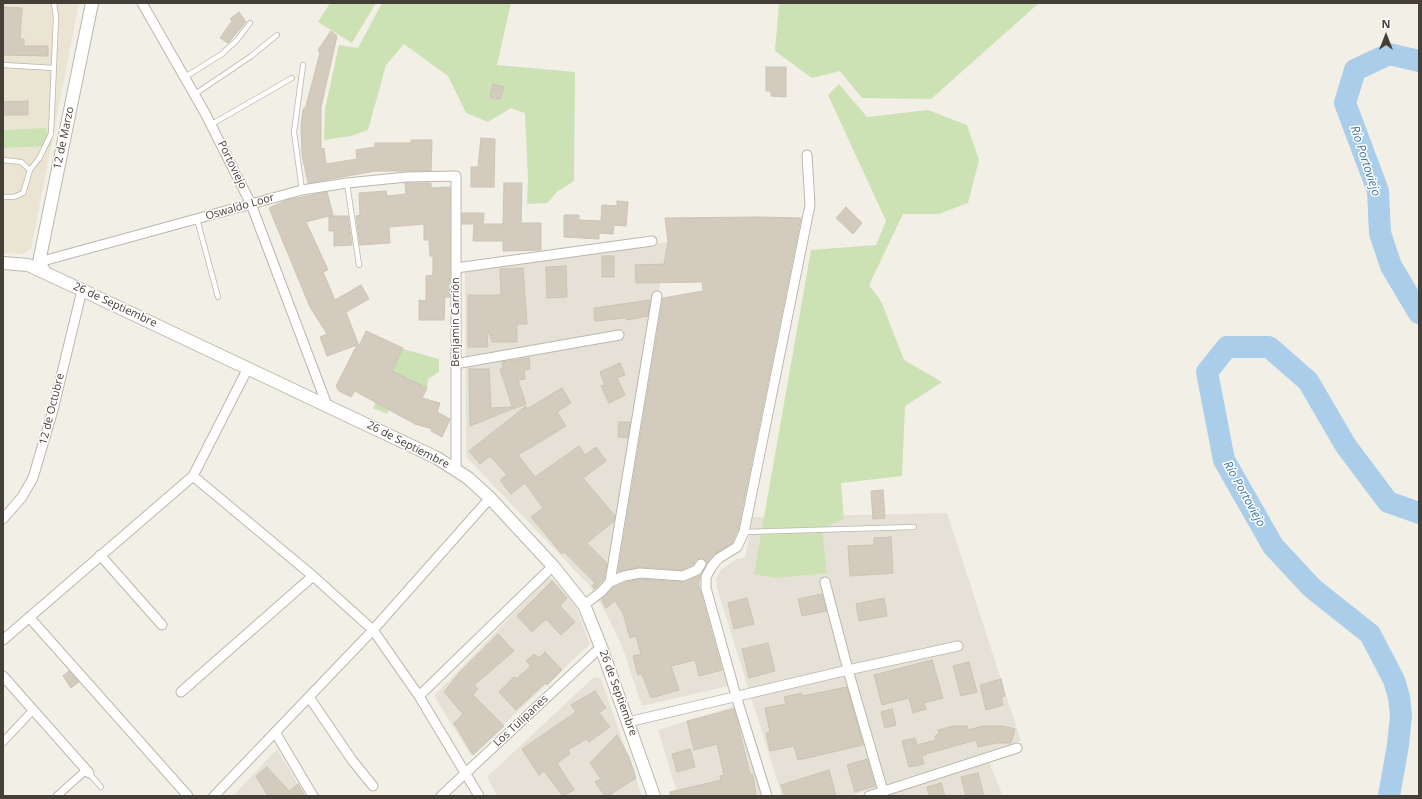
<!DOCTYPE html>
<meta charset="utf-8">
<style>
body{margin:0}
#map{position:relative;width:1422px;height:799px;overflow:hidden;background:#f2efe7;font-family:"Open Sans",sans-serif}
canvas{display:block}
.frame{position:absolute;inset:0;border:4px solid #443f37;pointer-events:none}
.north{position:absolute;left:1366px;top:16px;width:40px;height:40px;-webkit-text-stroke:3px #fff;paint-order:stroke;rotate:0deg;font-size:11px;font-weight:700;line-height:16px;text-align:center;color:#443f37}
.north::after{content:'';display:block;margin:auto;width:14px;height:18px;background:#443f37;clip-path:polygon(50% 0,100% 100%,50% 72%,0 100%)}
</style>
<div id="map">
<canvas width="1422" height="799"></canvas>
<div class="frame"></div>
<div class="north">N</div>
</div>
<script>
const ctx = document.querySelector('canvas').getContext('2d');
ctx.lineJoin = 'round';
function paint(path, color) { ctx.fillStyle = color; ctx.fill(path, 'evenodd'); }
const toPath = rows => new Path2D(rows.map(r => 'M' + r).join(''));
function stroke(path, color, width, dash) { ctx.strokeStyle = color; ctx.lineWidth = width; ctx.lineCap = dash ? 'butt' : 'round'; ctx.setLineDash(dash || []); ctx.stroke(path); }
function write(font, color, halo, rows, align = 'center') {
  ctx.font = font + ' "Open Sans",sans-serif'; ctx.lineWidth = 3; ctx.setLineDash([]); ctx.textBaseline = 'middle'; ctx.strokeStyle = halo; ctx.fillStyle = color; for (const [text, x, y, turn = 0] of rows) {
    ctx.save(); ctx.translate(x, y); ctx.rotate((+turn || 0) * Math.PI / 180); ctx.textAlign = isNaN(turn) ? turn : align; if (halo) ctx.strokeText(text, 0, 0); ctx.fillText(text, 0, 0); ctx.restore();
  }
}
const residential = toPath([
 [668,242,607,570,593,586,606,607,639,586,664,581,700,581,729,686,642,706,622,646,606,613,589,585,466,457,465,272],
 [947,513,1021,741,849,796,782,796,717,588,716,578,721,570,737,559,745,557,753,517],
 [550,576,563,590,576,607,590,644,471,755,434,696],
 [594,677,601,679,642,796,497,796,487,777],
 [735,706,762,796,678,796,658,730],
 [277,749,305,796,233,796],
 [988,759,1002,794,996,796,881,796]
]);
const education = toPath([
 [3,3,79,3,31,249,22,254,3,253]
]);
const green = toPath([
 [330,3,376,3,352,43,318,22],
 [382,3,511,3,497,65,575,72,574,181,558,191,547,203,527,204,528,179,525,113,511,108,488,122,466,113,448,76,404,44,386,65,368,130,351,136,324,140,325,109,339,45,358,48],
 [779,3,1039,3,931,99,862,98,840,71,812,78,775,51],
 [839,84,867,117,928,110,967,125,979,160,968,203,939,214,903,214,869,285,881,301,904,360,942,382,905,406,902,476,841,483,844,519,822,528,827,573,775,578,754,574,811,250,876,245,886,221,828,95],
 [46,128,51,146,3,148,3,130],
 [403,349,439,359,439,372,428,379,427,388,405,378,387,414,373,408]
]);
const river = toPath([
 [1419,61,1389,54,1355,70,1345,103,1378,191,1380,233,1391,266,1419,313],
 [1389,796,1398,745,1401,715,1399,697,1394,680,1370,634,1312,588,1273,546,1224,460,1207,372,1227,347,1269,347,1308,381,1346,446,1388,502,1419,513]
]);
const building = toPath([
 [3,7,22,8,20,39,24,39,24,46,48,46,48,56,3,55,3,7],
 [239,12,246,22,228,43,220,38,232,21,230,19,239,12],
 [331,31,337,36,321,107,321,149,324,148,326,164,357,159,356,150,375,147,375,143,411,143,411,140,432,140,431,171,375,171,308,183,302,155,301,125,303,110,306,106,320,53,318,50,331,31],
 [766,67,786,67,786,97,771,96,771,91,766,91,766,67],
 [493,84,504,87,500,99,490,97,493,84],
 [28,101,28,115,3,115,3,102,28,101],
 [481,138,495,139,494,187,471,187,471,167,478,167,481,138],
 [405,183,431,183,431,188,450,187,450,297,445,297,444,320,419,320,419,300,426,301,426,276,433,275,433,256,430,256,429,240,424,240,424,224,389,227,390,243,360,245,356,216,360,215,359,193,386,191,387,196,406,194,405,183],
 [504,183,522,183,521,223,541,223,541,250,503,251,503,241,473,241,474,224,462,224,462,213,484,213,483,224,503,224,504,183],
 [327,192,333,215,306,222,328,270,323,272,335,300,361,285,369,299,346,312,359,346,366,331,403,348,392,371,427,388,422,398,440,403,437,412,450,419,442,437,431,431,432,429,415,424,355,391,351,397,339,391,336,386,357,345,327,356,320,337,327,334,310,307,269,208,287,200,327,192],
 [617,201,628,202,626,226,614,225,613,234,599,233,599,239,564,237,564,215,579,215,579,220,601,221,602,205,617,206,617,201],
 [846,207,862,223,853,234,836,218,846,207],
 [329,216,348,216,352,245,334,246,334,231,329,231,329,216],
 [759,217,801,218,738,530,732,543,716,553,707,563,705,559,701,558,696,560,693,565,682,570,640,567,618,572,663,298,703,291,702,282,636,283,635,265,664,264,668,242,665,218,759,217],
 [602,256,614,256,614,277,602,277,602,256],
 [566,266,567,297,547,298,546,267,566,266],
 [523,268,527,324,517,324,517,342,492,342,489,333,487,334,488,347,468,347,468,295,501,295,500,269,523,268],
 [650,300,648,316,627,320,626,318,595,321,594,308,650,300],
 [529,358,530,369,524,370,525,379,518,380,526,404,513,409,500,369,503,369,502,362,529,358],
 [620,363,625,375,617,378,625,395,609,403,601,386,605,385,600,372,620,363],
 [469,369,489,369,491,408,512,407,512,409,470,426,469,369],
 [562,388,571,403,557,412,566,426,518,455,535,477,579,446,585,455,596,447,606,461,583,478,615,516,614,521,587,543,607,563,604,579,595,589,592,586,595,583,564,552,562,554,531,517,543,508,525,483,511,494,500,480,507,475,490,456,480,464,469,451,526,406,527,409,562,388],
 [619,422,630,422,628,438,618,437,619,422],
 [883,490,885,518,873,519,871,491,883,490],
 [891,537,893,573,850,576,848,546,874,545,874,538,891,537],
 [701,575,698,584,722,670,699,676,695,660,671,666,679,690,651,698,642,674,638,675,633,656,641,654,636,636,630,638,623,613,615,601,606,608,601,599,614,587,626,582,640,579,683,582,701,575],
 [552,581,567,598,560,606,575,622,561,635,546,619,532,632,517,616,552,581],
 [822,594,826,611,802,616,798,599,822,594],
 [747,598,754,624,734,629,728,603,747,598],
 [884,598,887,616,859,621,856,604,884,598],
 [498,634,514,651,474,685,478,689,473,695,504,726,473,755,454,723,463,714,444,692,460,672,498,634],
 [768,643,775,671,749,678,742,649,768,643],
 [545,652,562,670,547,685,545,683,516,710,499,692,514,677,516,679,531,666,526,661,534,654,539,658,545,652],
 [932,660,943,698,924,703,926,709,913,713,909,698,882,705,874,675,932,660],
 [969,662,977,692,961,696,953,666,969,662],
 [69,671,79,682,71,688,63,676,69,671],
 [1001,679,1005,696,1001,697,1003,705,986,710,980,685,1001,679],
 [847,687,863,745,798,760,794,746,770,751,766,733,770,732,765,708,786,704,784,697,801,693,802,696,847,687],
 [595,691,606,708,599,713,610,727,589,742,586,739,568,750,570,754,557,763,574,790,563,796,544,771,539,775,522,749,576,712,571,705,595,691],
 [734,709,750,774,752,774,754,781,756,796,670,796,670,792,721,780,720,776,724,775,717,744,694,750,687,721,734,709],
 [892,709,896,725,885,728,881,712,892,709],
 [954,726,967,726,968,730,983,726,1003,726,1015,729,1011,743,996,743,978,747,976,740,926,754,926,755,922,756,924,764,909,767,902,741,915,738,917,745,936,740,935,736,939,734,938,730,954,726],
 [617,735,629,757,636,778,608,796,605,796,595,782,601,779,590,763,617,735],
 [690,749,695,767,677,772,672,754,690,749],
 [867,759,875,786,855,792,847,765,867,759],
 [267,767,289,791,298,784,305,796,268,796,256,776,267,767],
 [829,770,836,796,785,796,781,785,829,770],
 [978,773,984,796,966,796,961,777,978,773],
 [941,783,945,796,929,796,927,787,941,783]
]);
const service = toPath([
 [3,65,54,68],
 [185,77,222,54,237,40,250,23],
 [195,94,250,57,277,35],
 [212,124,292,78],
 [3,160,21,162,30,170,23,193,14,197,3,197],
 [30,170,40,157,51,134,56,17,54,3],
 [347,183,359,265],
 [302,190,294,132,303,65],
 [197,219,218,297],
 [744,532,914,527],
 [89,773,101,787]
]);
const pedestrian = toPath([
 [3,742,33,710],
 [57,796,86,770]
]);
const minor = toPath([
 [142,3,205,113,251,204,327,405],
 [39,262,302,190,347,183,407,177,456,176,456,469],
 [456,268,652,241],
 [455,364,619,335],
 [193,476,313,576,373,630,419,696,479,796],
 [3,519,22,497,33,478,53,410,82,290],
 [100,555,162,625],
 [610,582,657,296],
 [584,605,601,592,610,582,624,576,640,573,683,576,697,570,701,564],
 [29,617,188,796],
 [3,640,193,476,248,368],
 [3,676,89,773],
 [181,692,313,576],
 [419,696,553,566],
 [309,697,352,760,373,786],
 [628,722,848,670,825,582],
 [275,732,313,796],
 [883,791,848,670,958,646],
 [214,796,373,630,490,498],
 [441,796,601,647],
 [767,796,736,696,706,588,706,577,712,566,719,558,737,547,744,532,810,205,807,155],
 [869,796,1017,748]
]);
const tertiary = toPath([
 [3,263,28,265,82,290,437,458,468,478,490,498,553,566,584,605,601,647,654,796],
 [45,272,39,262,92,3]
]);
const streetNames = [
 ["12 de Marzo",64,138,-78],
 ["Portoviejo",232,165,64],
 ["Oswaldo Loor",240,207,-16],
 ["26 de Septiembre",115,305,25],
 ["Benjamin Carrión",456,322,-90],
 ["12 de Octubre",52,409,-76],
 ["26 de Septiembre",408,445,27],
 ["26 de Septiembre",618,693,70],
 ["Los Tulipanes",521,721,-43]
];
const waterNames = [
 ["Río Portoviejo",1365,161,72],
 ["Río Portoviejo",1244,494,61]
];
paint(residential, '#e5e1d6');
paint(education, '#eae4d3');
paint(green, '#cde2b4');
stroke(river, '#aacee9', 22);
paint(building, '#d2cbbe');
stroke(building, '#ccc3b2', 1);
stroke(service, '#bcb7ab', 6);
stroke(pedestrian, '#bcb7ab', 9);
stroke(minor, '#bcb7ab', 11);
stroke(tertiary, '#bcb7ab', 14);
stroke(service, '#fff', 4.5);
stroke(pedestrian, '#fff', 7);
stroke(minor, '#fff', 9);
stroke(tertiary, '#fff', 12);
write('11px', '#443f37', '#fff', streetNames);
write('italic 12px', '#3b76a5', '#fff', waterNames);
</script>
